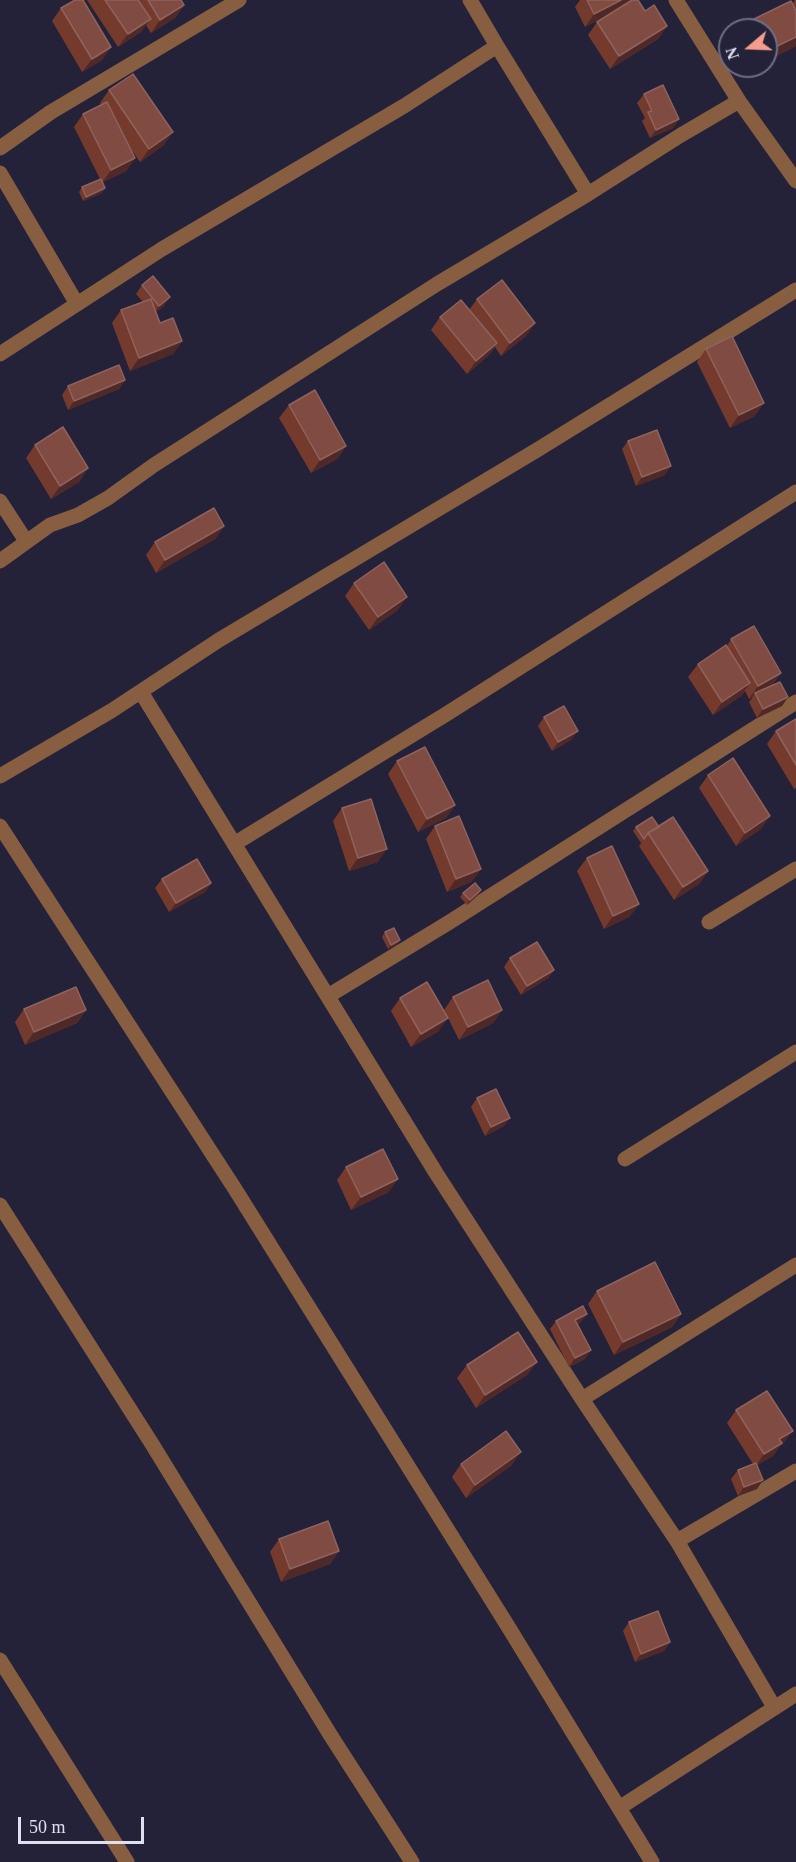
<!DOCTYPE html>
<style>
body{margin:0}
#map{position:relative;width:796px;height:1862px;overflow:hidden;background:#232239;font-family:"Times New Roman",serif}
canvas{display:block}
.north{position:absolute;left:718px;top:18px;width:60px;height:60px;box-sizing:border-box;background:#232239;border:2px solid #6e6e82;border-radius:50%;rotate:251deg;font-size:16px;font-weight:700;line-height:24px;text-align:center;color:#dfe0ef}
.north::after{content:'';display:block;margin:auto;width:21px;height:27px;background:#f49e89;clip-path:polygon(50% 0,100% 100%,50% 72%,0 100%)}
.scale{position:absolute;left:18px;top:1817px;width:126px;height:27px;box-sizing:border-box;border:3px solid #dfe0ef;border-top:0;padding-left:8px;font-size:18px;line-height:21px;white-space:nowrap;color:#dfe0ef;-webkit-text-stroke:4px #232239;paint-order:stroke}
</style>
<div id="map">
<canvas width="796" height="1862"></canvas>
<div class="north">N</div>
<div class="scale">50 m</div>
</div>
<script>
const ctx = document.querySelector('canvas').getContext('2d');
ctx.lineJoin = 'round';
const toPath = rows => new Path2D(rows.map(r => 'M' + r).join(''));
function stroke(path, color, width, dash) { ctx.strokeStyle = color; ctx.lineWidth = width; ctx.lineCap = dash ? 'butt' : 'round'; ctx.setLineDash(dash || []); ctx.stroke(path); }
function paint(path, color) { ctx.fillStyle = color; ctx.fill(path, 'evenodd'); }
const minor = toPath([
 [470,0,497,46,588,194],
 [676,0,739,101,796,181],
 [0,148,51,112,239,0],
 [0,173,77,304],
 [0,354,162,249,404,106,497,46],
 [0,501,26,541],
 [0,561,50,525,78,515,108,498,154,465,437,284,588,194,681,135,739,101],
 [141,692,436,1173,582,1399,677,1541,774,1707],
 [0,776,111,711,219,640,537,450,796,290],
 [0,826,235,1189,509,1628,652,1862],
 [234,844,448,713,796,492],
 [709,922,796,869],
 [328,996,448,923,796,702],
 [625,1159,796,1052],
 [0,1205,152,1444,331,1736,412,1862],
 [582,1399,796,1265],
 [677,1541,796,1471],
 [0,1660,127,1862],
 [619,1808,796,1694]
]);
const wall = toPath([
 [87,0,181,0,184,5,175,18,151,33,146,25,141,32,118,47],
 [580,0,638,0,645,11,667,26,658,39,610,69,588,35,597,22,611,13,585,27,575,7],
 [795,0,796,0,796,46,766,61,766,30,745,30,752,20,792,4],
 [61,8,111,47,102,60,82,72,52,21],
 [109,90,164,145,140,162,131,149,135,158,126,171,103,182,102,193,83,201,79,192,82,187,100,179,74,127,83,114,101,105,100,103],
 [644,94,679,119,673,128,650,138,642,121,645,118,637,103],
 [142,285,164,306,156,312,160,323,182,341,173,354,130,371,112,323,121,310,143,302,136,294],
 [477,299,535,323,526,336,501,356,495,347,488,356,467,374,431,330,440,317,469,310],
 [706,349,755,416,730,428,697,362],
 [125,380,119,389,68,410,62,395,68,386],
 [289,405,346,446,337,459,311,473,279,418],
 [628,441,665,475,636,486,622,449],
 [35,445,88,468,79,482,51,499,26,458],
 [224,526,215,539,156,573,146,555,155,542],
 [354,583,398,610,369,630,345,596],
 [731,639,781,673,772,685,788,697,782,706,757,718,749,702,752,698,749,699,745,691,741,696,713,715,688,677,698,664,727,646],
 [544,717,571,740,552,751,538,726],
 [796,719,796,788,794,789,767,744,776,731],
 [397,761,455,805,446,818,418,832,388,774],
 [708,775,761,829,736,846,699,788],
 [342,808,378,862,349,871,333,821],
 [435,826,481,869,471,882,447,892,426,839],
 [636,827,659,827,708,871,699,884,674,900,639,846,642,842,641,843,633,831],
 [587,858,639,904,629,917,604,929,577,871],
 [162,879,211,883,205,892,169,912,155,888],
 [481,890,478,895,467,905,460,897,463,893],
 [385,932,400,940,397,945,388,949,382,937],
 [510,958,554,970,548,978,521,995,504,967],
 [453,997,502,1010,493,1023,459,1040,444,1010],
 [400,998,439,1031,411,1047,391,1011],
 [24,1009,86,1010,77,1023,25,1045,15,1022],
 [477,1098,504,1126,485,1136,471,1107],
 [346,1167,389,1192,351,1210,337,1180],
 [597,1291,681,1314,672,1327,614,1355,588,1304],
 [587,1314,581,1322,578,1324,591,1350,585,1359,569,1367,550,1329,556,1321],
 [537,1362,527,1375,476,1408,457,1378,467,1365],
 [736,1410,783,1444,779,1447,773,1456,757,1465,757,1489,738,1496,731,1479,738,1470,753,1464,727,1423],
 [461,1464,512,1465,466,1498,452,1477],
 [279,1539,339,1551,330,1564,281,1582,270,1552],
 [629,1622,670,1642,664,1651,635,1662,623,1631]
]);
const shadedWall = toPath([
 [621,0,638,0,585,27,594,14],
 [184,5,175,18,151,33,160,20],
 [151,19,141,32,118,47,128,34],
 [667,26,658,39,610,69,619,56],
 [796,37,796,46,766,61,766,53,767,51],
 [111,47,102,60,82,72,92,59],
 [679,119,673,128,650,138,656,130],
 [173,132,164,145,140,162,149,149],
 [135,158,126,171,102,183,111,170],
 [105,188,102,193,83,201,86,197],
 [170,297,164,306,153,314,159,306],
 [535,323,526,336,501,356,510,343],
 [182,341,173,354,130,371,139,358],
 [497,343,488,356,467,374,476,361],
 [125,380,119,389,68,410,74,401],
 [764,403,755,416,730,428,739,415],
 [346,446,337,459,311,473,320,460],
 [671,466,665,475,636,486,642,477],
 [88,468,79,482,51,499,60,486],
 [224,526,215,539,156,573,165,560],
 [407,597,398,610,369,630,378,617],
 [781,673,771,686,755,693,752,698,749,699,758,686],
 [750,683,741,696,713,715,722,702],
 [788,697,782,706,757,718,763,709],
 [578,731,571,740,552,751,558,742],
 [455,805,446,818,418,832,427,819],
 [770,816,761,829,736,846,745,833],
 [387,849,378,862,349,871,358,858],
 [481,869,471,882,447,892,456,879],
 [708,871,699,884,674,900,683,887],
 [211,883,205,892,169,912,176,903],
 [481,890,478,895,467,905,470,900],
 [639,904,629,917,604,929,613,916],
 [400,940,397,945,388,949,391,945],
 [554,970,548,978,521,995,527,986],
 [86,1010,77,1023,25,1045,34,1032],
 [502,1010,493,1023,459,1040,468,1027],
 [448,1018,439,1031,411,1047,421,1034],
 [510,1118,504,1126,485,1136,491,1127],
 [398,1179,389,1192,351,1210,361,1197],
 [587,1314,581,1322,569,1328,575,1320],
 [681,1314,672,1327,614,1355,623,1342],
 [591,1350,585,1359,569,1367,575,1358],
 [537,1362,527,1375,476,1408,485,1395],
 [793,1431,783,1444,779,1447,773,1456,755,1467,764,1454,779,1439],
 [521,1452,512,1465,466,1498,475,1485],
 [763,1480,757,1489,738,1496,744,1487],
 [339,1551,330,1564,281,1582,290,1569],
 [670,1642,664,1651,635,1662,641,1654]
]);
const building = toPath([
 [75,0,83,0,111,47,92,59,61,8,75,0],
 [105,0,138,0,151,19,128,34,105,0],
 [148,0,181,0,184,5,160,20,148,0],
 [587,0,621,0,594,14,587,0],
 [632,0,638,0,645,11,654,5,667,26,619,56,597,22,632,0],
 [791,1,796,11,796,37,767,51,766,49,766,30,757,30,752,20,791,1],
 [133,74,173,132,149,149,109,90,133,74],
 [663,85,679,119,656,130,648,112,652,111,644,94,663,85],
 [107,102,135,158,111,170,83,114,107,102],
 [101,179,105,188,86,197,82,187,101,179],
 [153,276,170,297,159,306,142,285,153,276],
 [502,280,535,323,510,343,477,299,502,280],
 [151,299,160,323,173,318,182,341,139,358,121,310,151,299],
 [461,300,497,343,476,361,440,317,461,300],
 [732,336,764,403,739,415,706,349,732,336],
 [119,365,125,380,74,401,68,386,119,365],
 [315,390,346,446,320,460,289,405,315,390],
 [63,427,88,468,60,486,35,445,63,427],
 [657,430,671,466,642,477,628,441,657,430],
 [214,508,224,526,165,560,155,542,214,508],
 [384,562,407,597,378,617,354,583,384,562],
 [754,626,781,673,758,686,731,639,754,626],
 [726,645,750,683,722,702,698,664,726,645],
 [780,682,788,697,763,709,755,693,780,682],
 [564,706,578,731,558,742,544,717,564,706],
 [796,719,796,765,776,731,796,719],
 [425,747,455,805,427,819,397,761,425,747],
 [733,758,770,816,745,833,708,775,733,758],
 [371,799,387,849,358,858,342,808,371,799],
 [459,816,481,869,456,879,435,826,459,816],
 [652,817,659,827,648,833,644,839,636,827,652,817],
 [673,817,708,871,683,887,648,833,673,817],
 [612,846,639,904,613,916,587,858,612,846],
 [197,859,211,883,176,903,162,879,197,859],
 [475,883,481,890,470,900,463,893,475,883],
 [394,928,400,940,391,945,385,932,394,928],
 [537,942,554,970,527,986,510,958,537,942],
 [488,980,502,1010,468,1027,453,997,488,980],
 [427,982,448,1018,421,1034,400,998,427,982],
 [76,987,86,1010,34,1032,24,1009,76,987],
 [496,1089,510,1118,491,1127,477,1098,496,1089],
 [383,1149,398,1179,361,1197,346,1167,383,1149],
 [655,1262,681,1314,623,1342,597,1291,655,1262],
 [583,1306,587,1314,575,1320,591,1350,575,1358,556,1321,583,1306],
 [518,1332,537,1362,485,1395,467,1365,518,1332],
 [767,1391,793,1431,779,1439,782,1443,764,1454,736,1410,767,1391],
 [506,1431,521,1452,475,1485,461,1464,506,1431],
 [756,1463,763,1480,744,1487,738,1470,756,1463],
 [328,1521,339,1551,290,1569,279,1539,328,1521],
 [658,1611,670,1642,641,1654,629,1622,658,1611]
]);
stroke(minor, '#875e40', 15);
paint(wall, '#743a2c');
paint(shadedWall, '#4f2928');
paint(building, '#804b41');
stroke(building, '#8e635c', 1.5);
</script>
